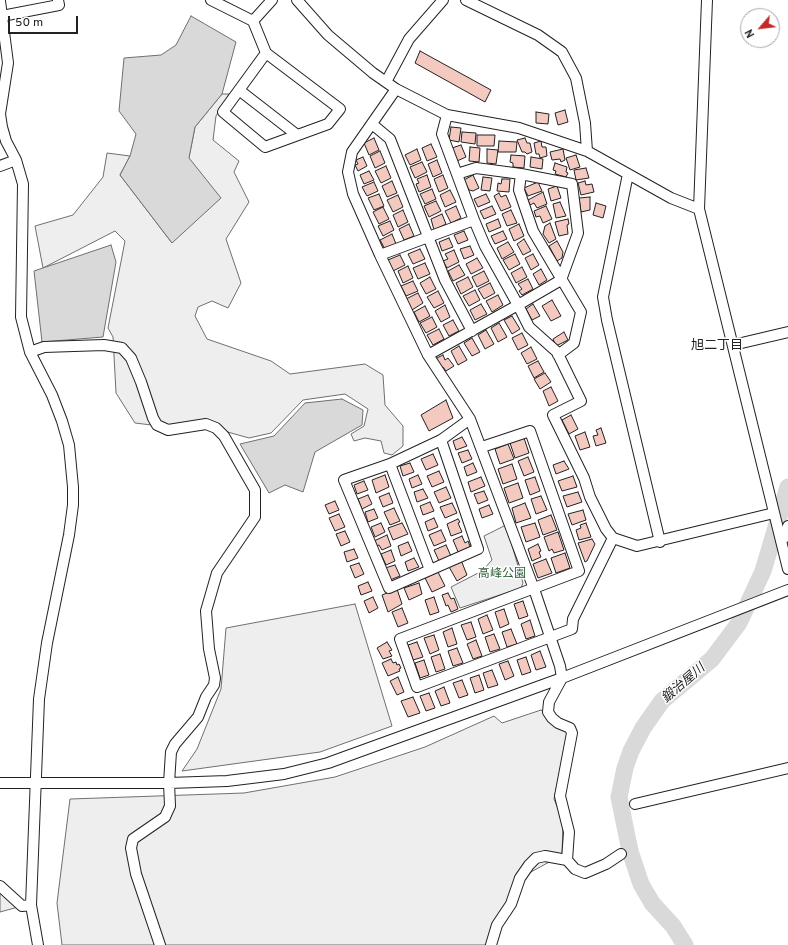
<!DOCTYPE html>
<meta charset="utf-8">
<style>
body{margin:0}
#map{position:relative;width:788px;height:945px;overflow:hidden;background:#fff;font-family:Overpass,sans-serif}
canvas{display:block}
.north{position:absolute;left:740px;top:8px;width:40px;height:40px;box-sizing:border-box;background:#fff;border:1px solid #a7a7a7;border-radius:50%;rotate:242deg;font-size:11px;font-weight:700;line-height:16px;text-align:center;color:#222}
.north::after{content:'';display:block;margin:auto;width:14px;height:18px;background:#c62828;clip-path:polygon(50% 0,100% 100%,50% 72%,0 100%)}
.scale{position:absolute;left:8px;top:16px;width:70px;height:18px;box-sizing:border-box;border:2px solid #222;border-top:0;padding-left:5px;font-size:12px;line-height:14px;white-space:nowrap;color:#222;-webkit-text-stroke:3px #fff;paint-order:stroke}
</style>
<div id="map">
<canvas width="788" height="945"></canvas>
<div class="north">N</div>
<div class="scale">50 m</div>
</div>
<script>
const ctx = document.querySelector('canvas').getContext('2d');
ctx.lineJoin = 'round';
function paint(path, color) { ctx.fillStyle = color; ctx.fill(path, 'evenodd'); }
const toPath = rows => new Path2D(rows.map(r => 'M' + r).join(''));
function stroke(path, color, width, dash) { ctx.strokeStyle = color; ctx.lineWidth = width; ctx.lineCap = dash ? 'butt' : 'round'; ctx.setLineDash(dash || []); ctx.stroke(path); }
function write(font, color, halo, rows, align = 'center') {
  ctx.font = font + ' Overpass,"Noto Sans JP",sans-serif'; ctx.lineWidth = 3; ctx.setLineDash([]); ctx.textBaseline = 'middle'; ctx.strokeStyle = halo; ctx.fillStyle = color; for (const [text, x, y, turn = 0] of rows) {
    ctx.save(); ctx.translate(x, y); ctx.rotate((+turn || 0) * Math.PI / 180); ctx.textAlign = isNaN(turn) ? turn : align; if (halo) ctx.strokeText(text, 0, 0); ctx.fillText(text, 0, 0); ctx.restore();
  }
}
const green = toPath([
 [222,94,229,94,216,116,213,140,239,161,234,172,249,202,226,239,241,283,228,308,212,301,198,307,195,316,207,339,271,361,290,374,365,364,383,375,385,405,403,426,403,446,392,455,384,453,381,441,365,438,354,441,351,434,364,426,368,409,345,394,303,400,271,433,249,438,224,431,205,422,168,427,135,423,116,393,113,337,108,328,125,241,115,231,43,268,35,226,73,215,103,177,107,153,130,156,120,175,172,243,195,127,222,94],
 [506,525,523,583,521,588,460,608,451,587,482,571,492,560,484,536,506,525],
 [355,604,392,726,320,752,182,771,197,749,221,689,226,628,355,604],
 [541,710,568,732,554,799,563,821,562,855,520,878,492,945,62,945,57,903,70,799,244,793,335,777,425,747,494,716,502,723,541,710],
 [0,886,22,906,0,912,0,886]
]);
const water = toPath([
 [191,16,236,42,222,94,195,127,189,158,221,198,172,243,120,175,130,156,136,134,119,111,124,58,161,55,176,45,191,16],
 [111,245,116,262,103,337,42,342,34,271,111,245],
 [342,399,363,410,362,425,315,452,303,492,285,485,269,493,240,444,274,436,305,403,342,399]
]);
const river = toPath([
 [685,945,673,926,652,903,641,884,630,851,619,797,625,768,631,751,643,728,662,701,712,659,739,623,763,571,788,487]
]);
const building = toPath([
 [420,51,491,90,485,102,415,63,420,51],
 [565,110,568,122,558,125,555,113,565,110],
 [536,112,549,114,548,124,536,123,536,112],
 [451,127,461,128,459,142,449,140,451,127],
 [462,132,476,133,475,144,461,142,462,132],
 [477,135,495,135,494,146,477,146,477,135],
 [374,138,379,150,369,155,364,143,374,138],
 [525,138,527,143,530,143,532,152,527,154,525,152,522,152,517,140,525,138],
 [499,141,517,142,516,152,498,152,499,141],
 [541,141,542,147,546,147,547,156,540,158,539,154,536,154,534,143,541,141],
 [431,144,437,157,427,161,422,148,431,144],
 [461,145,466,157,457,161,452,148,461,145],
 [470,147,480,148,479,162,469,161,470,147],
 [417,149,421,160,410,165,405,155,417,149],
 [487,149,498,150,496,164,487,163,487,149],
 [563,149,565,160,561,162,560,159,552,160,550,152,563,149],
 [380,151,385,163,375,168,370,156,380,151],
 [511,155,525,156,524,168,513,167,513,163,510,162,511,155],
 [576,155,580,167,570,170,566,158,576,155],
 [363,157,367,166,358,171,355,165,358,164,356,160,363,157],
 [531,157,543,159,542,169,530,167,531,157],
 [437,160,442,173,433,177,428,164,437,160],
 [422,162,427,172,415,178,410,167,422,162],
 [555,163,567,167,566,172,568,173,566,177,555,174,556,171,553,170,555,163],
 [386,166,391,178,381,183,375,171,386,166],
 [586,168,589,178,576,180,574,170,586,168],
 [369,171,374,180,364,184,360,175,369,171],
 [427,175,431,187,419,192,416,184,419,183,417,179,427,175],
 [443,175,448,188,439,192,434,179,443,175],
 [473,175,479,188,473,191,469,190,464,180,473,175],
 [483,177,492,178,490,191,481,190,483,177],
 [502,179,510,179,509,192,497,191,498,183,501,184,502,179],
 [392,181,397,193,387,197,382,186,392,181],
 [585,181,586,185,592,184,594,192,581,195,578,183,585,181],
 [374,182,378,191,367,196,362,187,374,182],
 [538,182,542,191,528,196,524,188,538,182],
 [557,186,561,198,551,201,548,189,557,186],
 [432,189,436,199,425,204,420,194,432,189],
 [450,190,456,202,445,207,440,195,450,190],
 [543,192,547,204,537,208,534,203,530,205,528,200,543,192],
 [499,193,501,197,506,195,511,207,501,211,494,196,499,193],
 [379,194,384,206,374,210,368,198,379,194],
 [486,194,490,202,478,207,474,199,486,194],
 [398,195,403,207,393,212,387,200,398,195],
 [590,197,590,210,581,212,579,198,590,197],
 [436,201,441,211,429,217,424,206,436,201],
 [560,202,566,216,556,218,553,204,560,202],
 [596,203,606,206,603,218,593,215,596,203],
 [456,206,461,218,451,223,445,211,456,206],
 [492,206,496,214,484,219,480,211,492,206],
 [546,206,552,219,543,223,540,216,536,217,534,211,546,206],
 [383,207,389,219,379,224,373,212,383,207],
 [403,210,408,222,398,227,393,215,403,210],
 [511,210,517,223,507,226,502,214,511,210],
 [442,214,446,224,434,230,431,219,442,214],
 [498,219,501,227,489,232,486,224,498,219],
 [568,219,569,224,567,225,568,234,559,236,555,222,568,219],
 [390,221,394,230,383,236,378,226,390,221],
 [550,223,556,239,549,243,543,234,545,226,550,223],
 [409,224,414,236,404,240,399,229,409,224],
 [519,224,524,236,514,241,509,229,519,224],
 [464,231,468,240,458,244,454,235,464,231],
 [503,231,507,239,495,244,491,236,503,231],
 [392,234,396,244,385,249,380,240,392,234],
 [449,238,453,247,442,251,439,242,449,238],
 [524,239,531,251,523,255,517,244,524,239],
 [557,241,563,252,562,258,557,261,549,246,557,241],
 [508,242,514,252,502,259,497,248,508,242],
 [470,246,474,255,464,259,460,249,470,246],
 [420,249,425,259,413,264,408,254,420,249],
 [454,250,459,262,447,268,443,261,448,259,445,254,454,250],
 [515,254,520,264,509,270,503,260,515,254],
 [533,254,539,265,531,270,525,258,533,254],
 [400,255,405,265,393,271,388,260,400,255],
 [477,258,483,268,471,274,466,264,477,258],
 [425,263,430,274,418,279,413,268,425,263],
 [459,265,465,275,453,281,448,271,459,265],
 [408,266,413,278,403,283,398,271,408,266],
 [522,267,527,277,516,283,511,273,522,267],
 [541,269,547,280,539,285,533,274,541,269],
 [484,271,489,281,477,287,472,277,484,271],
 [430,277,436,289,426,294,420,283,430,277],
 [468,277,473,287,461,294,456,283,468,277],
 [528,279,533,289,522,295,519,291,522,289,518,284,528,279],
 [413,281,418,291,406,296,401,286,413,281],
 [490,283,495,293,484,299,478,289,490,283],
 [475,290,480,300,469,306,463,296,475,290],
 [438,291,444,303,434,308,427,297,438,291],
 [418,293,423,303,412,310,406,299,418,293],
 [498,295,503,305,492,312,486,301,498,295],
 [552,300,561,316,551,321,542,306,552,300],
 [481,304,487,314,475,320,470,310,481,304],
 [533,304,540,316,532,320,526,309,533,304],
 [445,305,450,317,441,322,435,311,445,305],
 [425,306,430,316,419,322,414,312,425,306],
 [512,316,520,329,512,334,504,320,512,316],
 [432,317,437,327,426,333,420,323,432,317],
 [453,320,459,331,449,336,443,325,453,320],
 [499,323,507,337,498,342,491,328,499,323],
 [439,329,444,339,433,345,427,335,439,329],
 [486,330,494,344,485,349,478,335,486,330],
 [564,332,568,340,556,346,553,339,564,332],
 [522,333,528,345,518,350,512,338,522,333],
 [472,338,480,352,472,356,464,343,472,338],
 [459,346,467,360,458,365,451,351,459,346],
 [531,347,537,359,527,364,521,353,531,347],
 [443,355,445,360,448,358,454,366,446,371,443,367,441,368,435,359,443,355],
 [538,361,544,372,534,378,528,366,538,361],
 [545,373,551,382,540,389,534,379,545,373],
 [551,387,558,401,549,406,543,391,551,387],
 [446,400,453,418,429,431,421,415,446,400],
 [571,415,578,429,569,434,562,420,571,415],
 [601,428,606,443,596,446,593,436,598,435,596,430,601,428],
 [585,432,590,447,580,450,575,436,585,432],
 [462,437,467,446,456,450,453,441,462,437],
 [524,438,529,453,515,458,510,443,524,438],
 [508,444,514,459,500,464,495,449,508,444],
 [468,450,472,459,462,463,458,453,468,450],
 [433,454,438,465,426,470,421,459,433,454],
 [528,457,534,472,524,476,518,461,528,457],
 [564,461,569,469,556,474,553,465,564,461],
 [410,463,414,472,403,476,400,466,410,463],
 [473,463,477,472,467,476,464,467,473,463],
 [512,464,517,479,503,484,498,469,512,464],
 [439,471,444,482,432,487,427,476,439,471],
 [385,475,389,487,376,493,372,480,385,475],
 [418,475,422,484,412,488,409,479,418,475],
 [573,476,577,487,562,491,558,481,573,476],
 [481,477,485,486,471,492,468,482,481,477],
 [535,477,540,491,530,495,525,480,535,477],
 [364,481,368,490,357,494,354,485,364,481],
 [518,483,523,498,509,503,504,488,518,483],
 [446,487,451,498,439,503,434,492,446,487],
 [423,489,428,498,417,502,414,492,423,489],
 [484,491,488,500,478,504,474,494,484,491],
 [578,492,582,502,567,507,563,496,578,492],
 [389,493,393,503,383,507,379,497,389,493],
 [368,495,372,504,362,509,358,499,368,495],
 [541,496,547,510,536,514,531,499,541,496],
 [335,501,339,510,329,514,325,505,335,501],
 [430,502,434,511,423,515,420,506,430,502],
 [452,503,457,513,445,518,440,507,452,503],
 [525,503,531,518,516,523,512,508,525,503],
 [489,505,493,514,482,518,479,509,489,505],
 [394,508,400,521,390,525,384,512,394,508],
 [374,509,378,518,368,522,365,512,374,509],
 [583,510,586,520,572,525,568,514,583,510],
 [339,514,345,527,335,531,329,518,339,514],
 [551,515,557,530,543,535,538,520,551,515],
 [434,518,438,527,428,531,425,522,434,518],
 [458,519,460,522,458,523,462,532,451,536,447,524,458,519],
 [381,523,385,532,375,537,371,527,381,523],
 [402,523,408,534,393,540,388,528,402,523],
 [535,523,540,537,526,542,521,527,535,523],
 [586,523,591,537,579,540,576,530,581,528,580,525,586,523],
 [441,530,446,541,434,546,429,535,441,530],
 [345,531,350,542,341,546,336,534,345,531],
 [558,532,564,550,554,553,552,549,549,551,544,537,558,532],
 [387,535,391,546,382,550,379,545,376,546,374,541,387,535],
 [462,536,465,543,468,541,471,549,459,554,453,540,462,536],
 [592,539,595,544,587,561,585,562,578,543,592,539],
 [408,542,412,551,401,556,398,546,408,542],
 [538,544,541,551,539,552,541,557,532,561,528,549,538,544],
 [446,545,451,556,439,561,434,550,446,545],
 [354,549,358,558,347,562,344,552,354,549],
 [391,550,395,561,386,565,381,554,391,550],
 [565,553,570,568,556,573,551,558,565,553],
 [414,558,419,567,408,571,405,562,414,558],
 [546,559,552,573,538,578,533,564,546,559],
 [461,560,467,575,457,581,448,565,461,560],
 [359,563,364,574,355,578,350,566,359,563],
 [395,565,400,576,390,580,385,568,395,565],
 [438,572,445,586,432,592,425,578,438,572],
 [368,582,372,591,361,595,358,586,368,582],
 [419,583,422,594,409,600,404,588,419,583],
 [397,589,402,604,388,612,382,595,397,589],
 [448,593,451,599,454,598,458,609,451,612,448,605,446,606,442,595,448,593],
 [373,597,378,608,369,613,364,601,373,597],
 [434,597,439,612,430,615,425,600,434,597],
 [523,601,528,616,519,619,514,604,523,601],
 [402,608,408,623,398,627,392,612,402,608],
 [504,609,509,624,500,628,495,612,504,609],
 [487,615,493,630,483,634,478,619,487,615],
 [530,620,535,636,526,639,521,624,530,620],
 [471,622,476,637,467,640,461,625,471,622],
 [452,628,457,644,448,647,443,632,452,628],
 [511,629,517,644,507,647,502,632,511,629],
 [494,634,500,649,490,652,485,637,494,634],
 [434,635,439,650,430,654,424,638,434,635],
 [476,640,482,656,473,659,467,644,476,640],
 [387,642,392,650,389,651,392,656,383,659,377,648,387,642],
 [417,642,423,657,413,660,408,645,417,642],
 [457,648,463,663,453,666,448,651,457,648],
 [540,651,546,667,536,670,531,655,540,651],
 [440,654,445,669,436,672,431,657,440,654],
 [526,657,531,672,522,675,517,660,526,657],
 [391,659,393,663,396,662,397,665,399,664,401,668,399,669,400,671,388,676,382,663,391,659],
 [424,660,429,675,420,678,415,663,424,660],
 [508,661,514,676,505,680,499,664,508,661],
 [492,670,498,685,488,688,483,673,492,670],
 [479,675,484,690,475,693,470,678,479,675],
 [398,677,404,692,397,695,390,681,398,677],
 [462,680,468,695,459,698,453,683,462,680],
 [444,687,450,703,441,706,435,691,444,687],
 [429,693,435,708,426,711,420,696,429,693],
 [413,697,420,713,408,717,401,701,413,697]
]);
const minor = toPath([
 [211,0,253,21,266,53,340,109,328,124,265,147,223,112,266,53],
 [297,0,328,35,373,73,396,89,447,115,519,128,587,151,671,198,699,209],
 [466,0,538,35,562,52,576,78,585,123,587,151],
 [707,0,699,209,788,569],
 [0,1,8,63,0,114,2,127,6,141,16,160,23,184,21,317,30,352,52,395,62,421,69,445,73,487,73,505,69,535,47,643,39,699,31,905,38,945],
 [2,16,59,5,58,0],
 [253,21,272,0],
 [386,82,409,39,443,0],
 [396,89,352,152,348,172,353,194,380,255,428,355,470,419,534,589,560,666,562,678,788,590],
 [239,90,297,135],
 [372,124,390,139,445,280,472,331],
 [0,166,16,160],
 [457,174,476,168,521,174,519,190,533,231,581,312,574,343,558,355],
 [628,174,603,297,607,320,660,542],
 [474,220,485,246,518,305,561,280,578,233,572,184,521,174],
 [380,255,474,220,442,134,447,115],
 [733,345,788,332],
 [30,352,44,347,104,345,122,348,131,358,141,382,153,418,157,425,168,430,206,424,216,428,224,436,255,490,255,517,217,573,206,611,209,649,215,678,214,685,206,697,198,717,175,744,171,752,169,783,170,806,165,817,133,839,131,848,136,874,160,945],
 [428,355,518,305,529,327,557,352,581,401,553,415,584,478,590,497,606,529,613,538,637,546,774,513],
 [441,440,478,549,389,588,344,480,390,464,441,440,470,419],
 [482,447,530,431,579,571,400,639,417,687,572,629,573,619,613,538],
 [390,464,430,570],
 [781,541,785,537,788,526],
 [0,783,169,783,227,781,284,774,328,763,562,678],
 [635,804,788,768],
 [567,860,575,869,585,873,606,864,621,854],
 [0,886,22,906,31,905],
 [491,945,497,925,511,904,520,878,529,865,536,858,545,856,567,860,569,832,560,796,572,733,570,728,558,723,552,718,548,712,549,702,562,678]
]);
const parkNames = [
 ["高峰公園",502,575]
];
const neighbourhoodNames = [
 ["旭二丁目",717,346]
];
const waterNames = [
 ["鍛治屋川",684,684,-41]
];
paint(green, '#eee');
stroke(green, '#6f6f6f', 1);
paint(water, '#d9d9d9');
stroke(water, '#6f6f6f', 1);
stroke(river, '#d9d9d9', 17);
paint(building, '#f3c9c0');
stroke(building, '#222', 1);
stroke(minor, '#222', 12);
stroke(minor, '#fff', 10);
write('12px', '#2f5e38', '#fff', parkNames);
write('13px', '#222', '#fff', neighbourhoodNames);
write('italic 13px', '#222', '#fff', waterNames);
</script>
